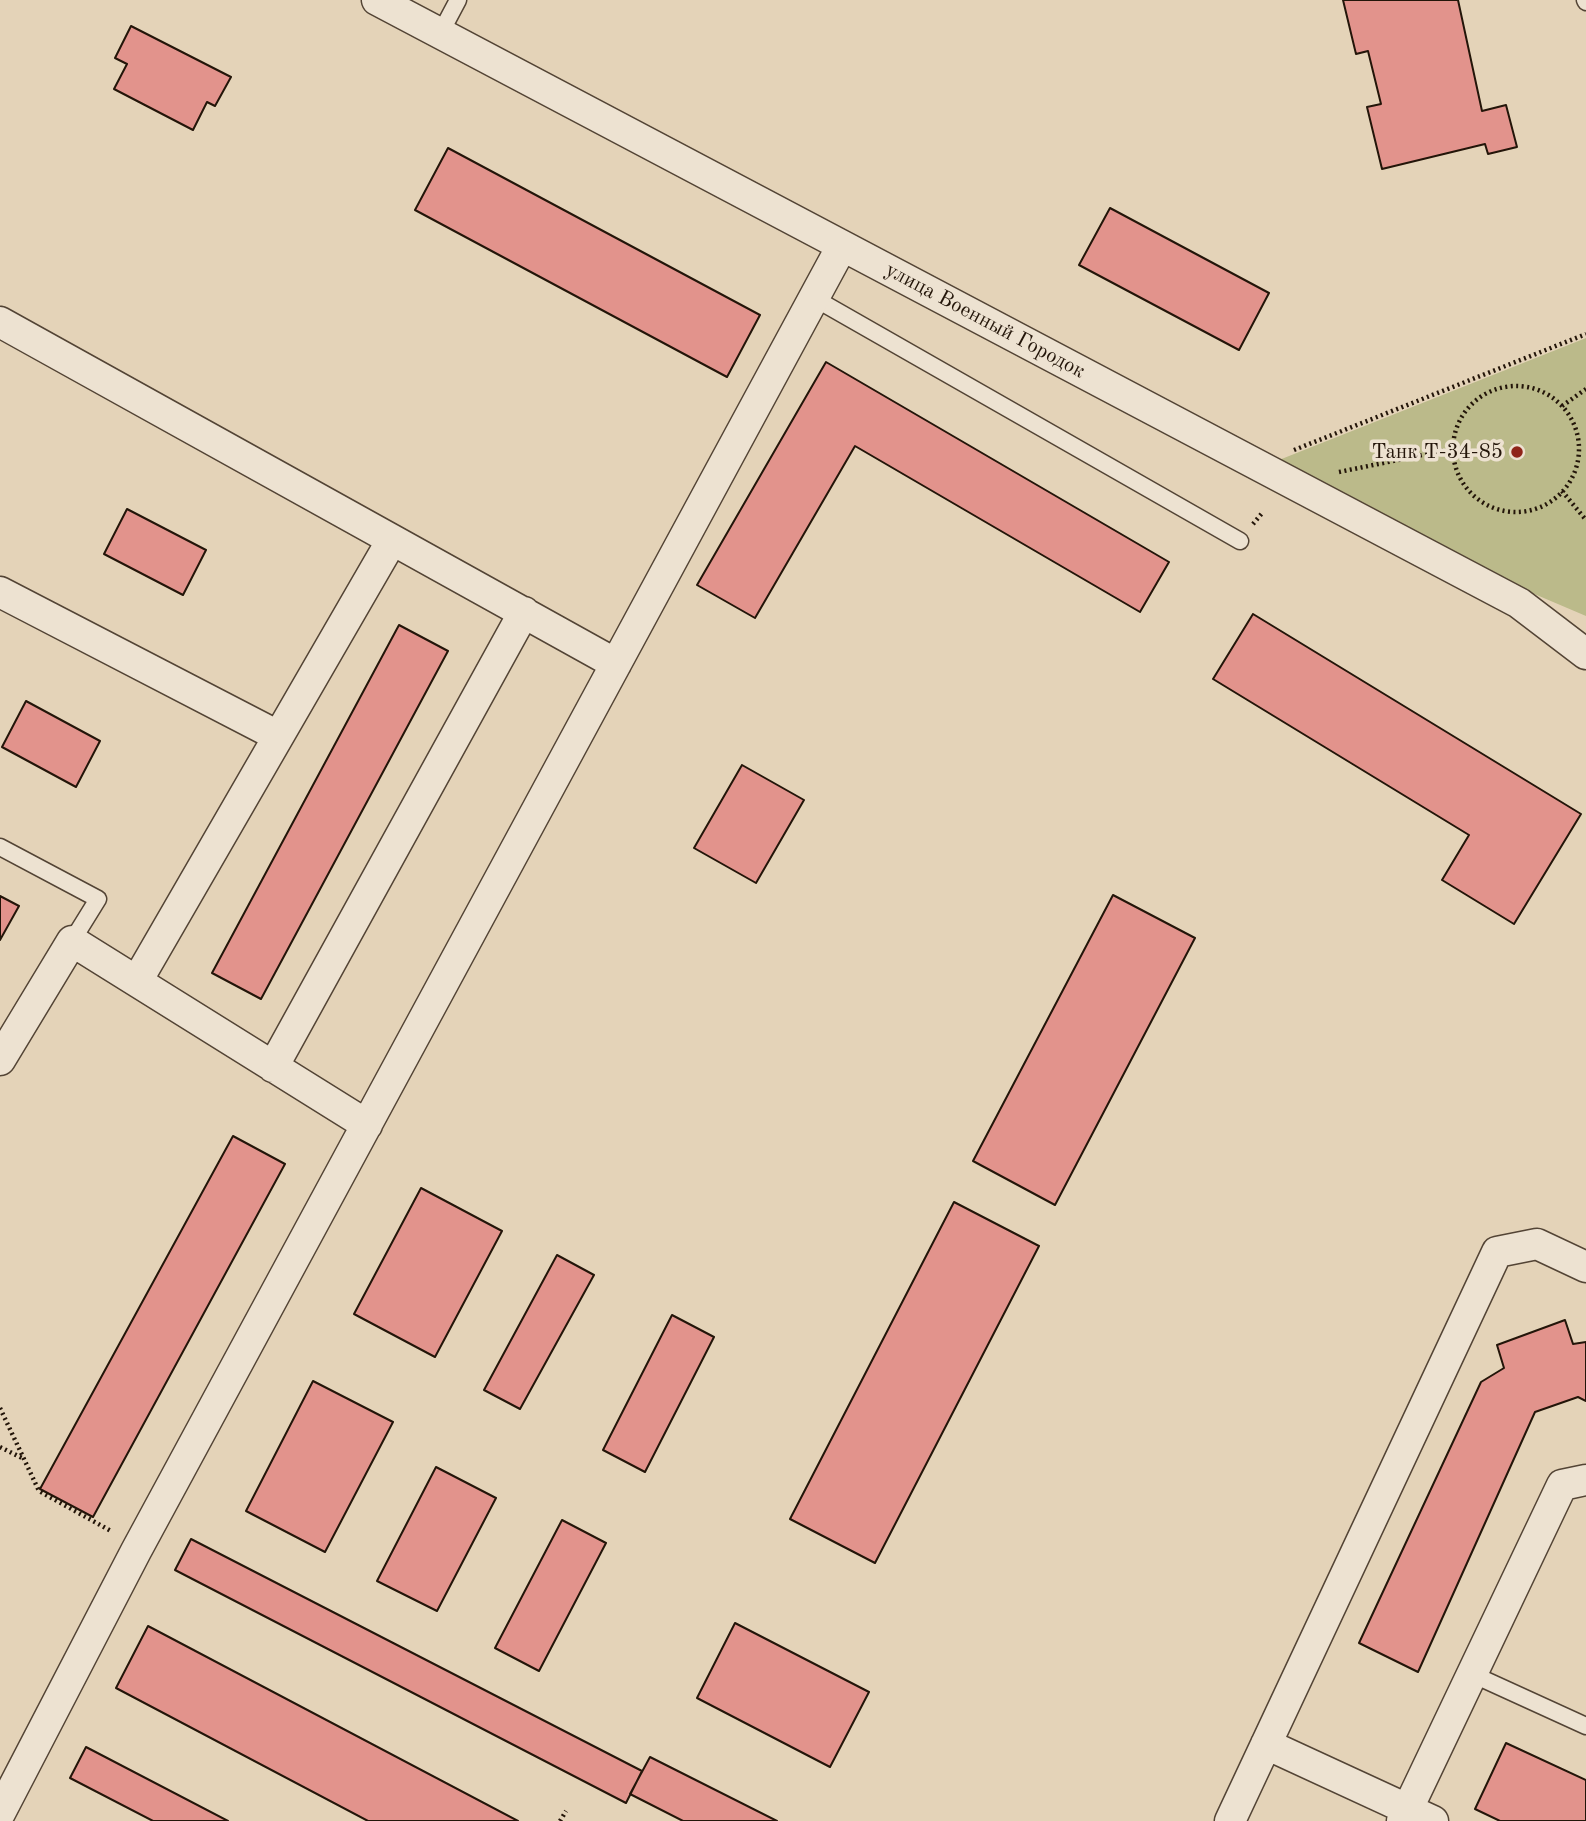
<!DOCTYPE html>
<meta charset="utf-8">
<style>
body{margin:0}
canvas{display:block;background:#e4d3b8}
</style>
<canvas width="1586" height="1821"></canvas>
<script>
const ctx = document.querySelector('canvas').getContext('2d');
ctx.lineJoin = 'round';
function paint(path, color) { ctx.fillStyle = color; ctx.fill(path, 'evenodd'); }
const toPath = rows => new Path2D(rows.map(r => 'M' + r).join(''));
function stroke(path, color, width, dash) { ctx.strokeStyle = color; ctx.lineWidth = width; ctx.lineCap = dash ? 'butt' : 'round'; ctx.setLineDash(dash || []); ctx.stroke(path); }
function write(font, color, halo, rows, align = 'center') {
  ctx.font = font + ' "Old Standard TT",serif'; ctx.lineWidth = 7; ctx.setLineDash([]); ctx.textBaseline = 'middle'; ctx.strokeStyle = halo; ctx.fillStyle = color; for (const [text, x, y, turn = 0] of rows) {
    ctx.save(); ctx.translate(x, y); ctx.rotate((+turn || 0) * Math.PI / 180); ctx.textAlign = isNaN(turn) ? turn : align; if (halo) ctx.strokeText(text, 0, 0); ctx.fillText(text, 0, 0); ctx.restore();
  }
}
const green = toPath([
 [1586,338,1586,616,1485,573,1279,460]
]);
const building = toPath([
 [1343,0,1458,0,1482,111,1506,105,1517,147,1488,154,1485,144,1382,169,1367,107,1381,104,1368,51,1356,54,1343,0],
 [131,26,231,77,215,106,207,102,193,130,114,89,127,64,115,58,131,26],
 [448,148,760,315,727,377,415,210,448,148],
 [1110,208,1269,293,1239,350,1079,265,1110,208],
 [826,362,1169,562,1140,612,855,446,755,618,697,585,826,362],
 [127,509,206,550,183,595,104,554,127,509],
 [1253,614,1581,814,1514,924,1442,880,1469,835,1213,679,1253,614],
 [399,625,448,651,261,999,212,973,399,625],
 [26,701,100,741,76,787,2,747,26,701],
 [742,765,804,800,756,883,694,848,742,765],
 [1113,895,1195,938,1055,1205,973,1161,1113,895],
 [0,896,19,906,0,940,0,896],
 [233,1136,285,1164,93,1517,40,1489,233,1136],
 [421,1188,502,1231,435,1357,354,1314,421,1188],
 [954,1202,1039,1246,875,1563,790,1519,954,1202],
 [557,1255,594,1275,520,1409,484,1390,557,1255],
 [672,1315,714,1337,645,1472,603,1450,672,1315],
 [1565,1320,1573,1344,1586,1342,1586,1401,1578,1397,1535,1412,1418,1672,1359,1643,1481,1382,1504,1368,1497,1345,1565,1320],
 [313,1381,393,1422,325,1552,246,1511,313,1381],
 [436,1467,496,1498,437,1611,377,1581,436,1467],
 [562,1520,606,1543,539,1671,495,1648,562,1520],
 [191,1539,642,1771,626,1803,175,1570,191,1539],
 [735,1623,869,1692,830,1767,697,1698,735,1623],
 [148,1626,518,1821,368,1821,116,1688,148,1626],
 [1506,1743,1586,1780,1586,1821,1500,1821,1475,1809,1506,1743],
 [86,1747,228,1821,153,1821,70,1778,86,1747],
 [650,1757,777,1821,683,1821,630,1794,650,1757]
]);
const path = toPath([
 '1453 449a63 63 0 1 1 126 0a63 63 0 1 1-126 0Z',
 [1562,406,1586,389],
 [1294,450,1586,334],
 [1339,472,1452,449],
 [1562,491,1586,520],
 [1253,524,1263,512],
 [0,1408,39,1491,111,1531],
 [0,1447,24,1459],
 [560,1821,566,1811]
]);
const service = toPath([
 [1585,0,1586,2],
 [440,34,458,0],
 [814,298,1240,541],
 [0,847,98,899,72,941],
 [1472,1674,1586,1726]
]);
const minor = toPath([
 [377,0,1519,603,1586,654],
 [0,322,616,664],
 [0,592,278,736],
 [137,981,392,540],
 [0,1060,72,941,367,1125],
 [273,1067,524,612],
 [1266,1744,1433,1821],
 [0,1813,136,1551,842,246],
 [1230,1821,1497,1252,1537,1244,1586,1267],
 [1402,1821,1562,1485,1586,1480]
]);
const markers = [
 [1517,452,7,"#8f2418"]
];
const streetNames = [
 ["улица Военный Городок",985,321,28]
];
const poiNames = [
 ["Танк Т-34-85",1503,452]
];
paint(green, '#bbba8a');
paint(building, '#e2938c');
stroke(building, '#231509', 2);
stroke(service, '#534435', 19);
stroke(minor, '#534435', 33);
stroke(path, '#231509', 4.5, [2, 3.5]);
stroke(service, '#ede2d1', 16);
stroke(minor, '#ede2d1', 30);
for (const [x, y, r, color] of markers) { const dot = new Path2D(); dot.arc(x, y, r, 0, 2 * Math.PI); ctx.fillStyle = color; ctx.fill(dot); stroke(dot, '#ede2d1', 2.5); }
write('21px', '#231509', '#ede2d1', streetNames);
write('21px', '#231509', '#ede2d1', poiNames, 'right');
</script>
